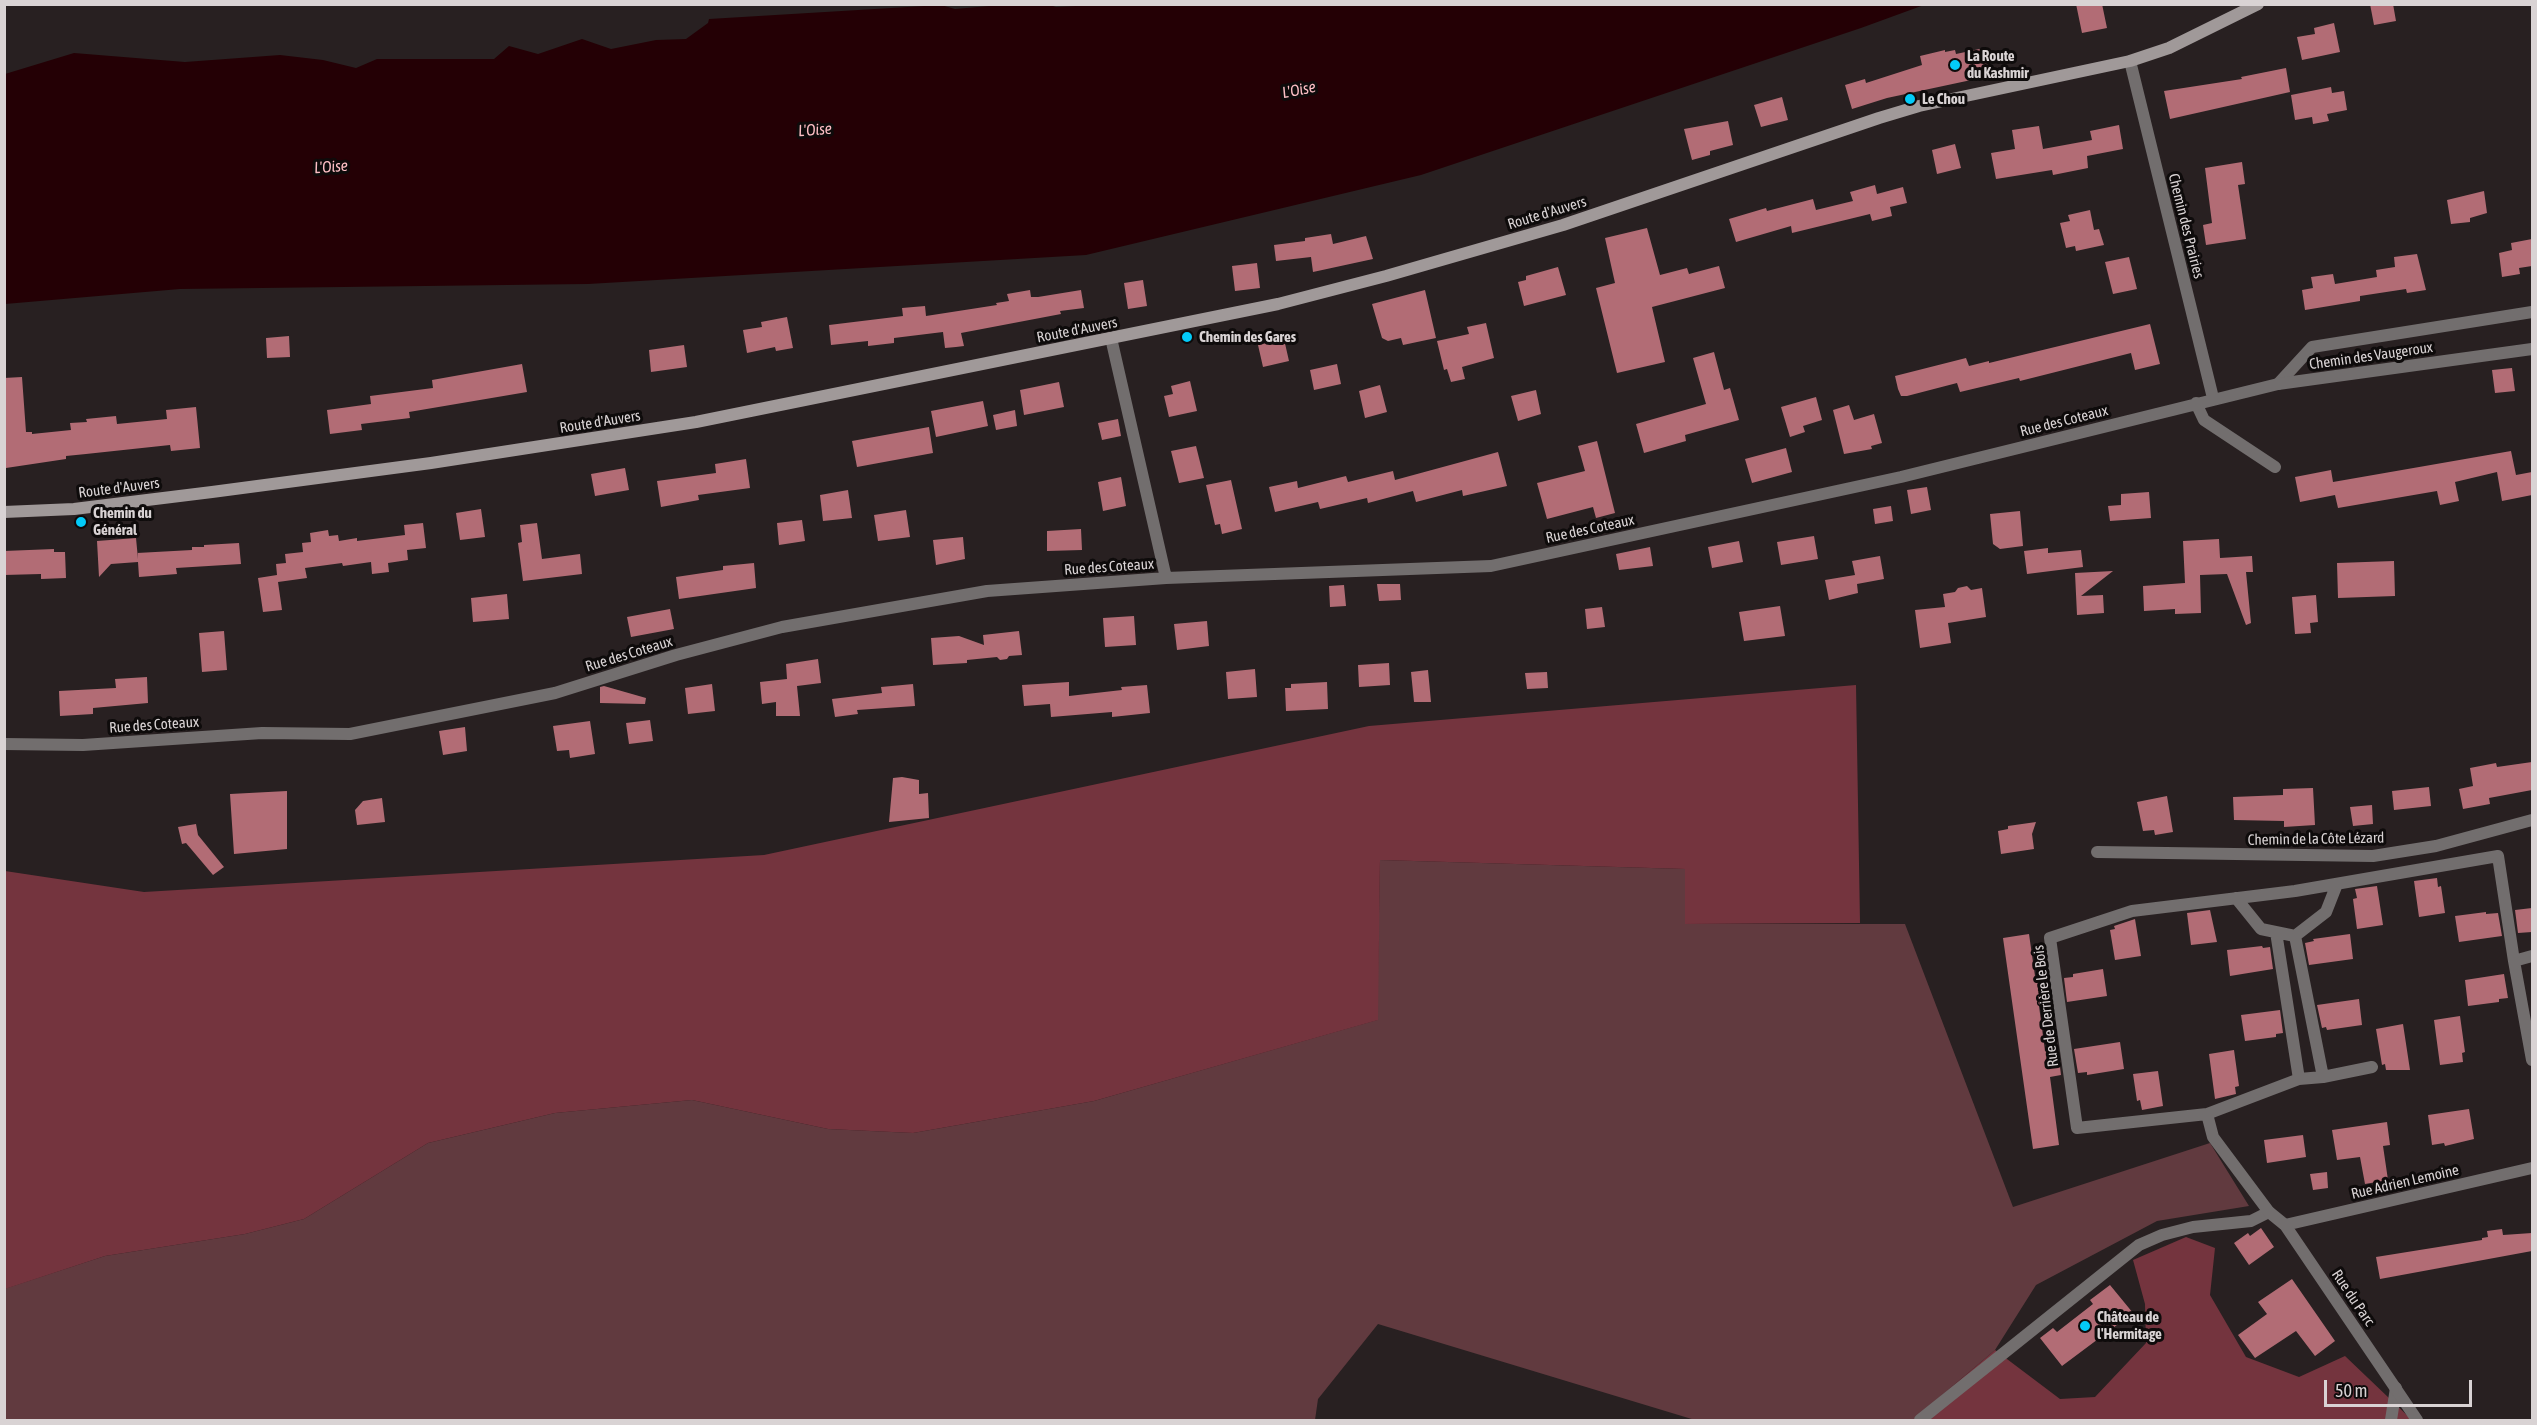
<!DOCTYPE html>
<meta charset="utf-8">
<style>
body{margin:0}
#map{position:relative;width:2537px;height:1425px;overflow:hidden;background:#282021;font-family:"Asap Condensed",sans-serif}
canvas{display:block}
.frame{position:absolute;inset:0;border:6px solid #d9d3d4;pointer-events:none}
.scale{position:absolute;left:2324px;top:1380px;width:148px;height:27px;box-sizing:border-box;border:3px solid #d9d3d4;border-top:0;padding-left:8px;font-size:18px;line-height:21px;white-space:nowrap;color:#d9d3d4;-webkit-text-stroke:4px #0e0b0b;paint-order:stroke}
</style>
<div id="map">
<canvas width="2537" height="1425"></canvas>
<div class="frame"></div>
<div class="scale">50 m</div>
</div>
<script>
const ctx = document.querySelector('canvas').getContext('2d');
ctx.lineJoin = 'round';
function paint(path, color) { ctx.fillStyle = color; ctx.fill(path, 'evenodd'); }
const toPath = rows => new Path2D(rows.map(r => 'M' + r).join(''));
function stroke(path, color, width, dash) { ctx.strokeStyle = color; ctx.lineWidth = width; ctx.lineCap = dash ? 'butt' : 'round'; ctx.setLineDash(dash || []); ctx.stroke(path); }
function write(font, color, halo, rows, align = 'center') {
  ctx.font = font + ' "Asap Condensed",sans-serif'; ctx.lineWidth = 6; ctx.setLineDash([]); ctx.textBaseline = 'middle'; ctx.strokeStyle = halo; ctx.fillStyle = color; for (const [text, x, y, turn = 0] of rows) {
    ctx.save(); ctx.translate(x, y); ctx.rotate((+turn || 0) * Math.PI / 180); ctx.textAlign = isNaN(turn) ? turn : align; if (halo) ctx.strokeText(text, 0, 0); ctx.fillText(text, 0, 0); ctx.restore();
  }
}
const green = toPath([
 [1380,860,1685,869,1685,924,1905,924,2013,1207,2210,1143,2249,1206,2157,1221,2036,1285,1995,1350,1913,1420,1695,1420,1378,1324,1318,1399,1315,1420,5,1420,4,1289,105,1256,245,1234,304,1219,428,1143,555,1113,692,1100,828,1129,913,1133,1094,1101,1377,1020]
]);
const forest = toPath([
 [1856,685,1860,923,1685,924,1685,869,1380,860,1378,1020,1094,1101,913,1133,828,1129,692,1100,555,1113,428,1143,304,1219,245,1234,105,1256,5,1289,5,871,144,892,764,855,1369,726],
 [2186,1237,2215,1248,2210,1295,2246,1357,2299,1377,2345,1356,2412,1420,1913,1420,1995,1350,2060,1399,2095,1397,2146,1343,2145,1304,2133,1260]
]);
const water = toPath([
 [941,5,955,9,1012,4,1050,5,1056,7,1116,4,1924,5,1861,28,1421,175,1086,255,588,284,180,289,5,304,5,74,74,53,185,62,280,55,323,60,356,68,377,59,494,59,509,46,538,54,582,39,611,49,656,40,686,39,708,23,709,19]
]);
const building = toPath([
 [2076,4,2102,4,2107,28,2082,33],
 [2370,4,2393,4,2396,21,2374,25],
 [2334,23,2340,52,2302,60,2297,37,2315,34,2314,28],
 [1984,48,1990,76,1887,98,1852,109,1845,85,1865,79,1866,83,1922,65,1920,56,1945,50,1945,52,1955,50,1956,54],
 [2286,68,2290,92,2170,119,2164,91,2242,79,2241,77],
 [2331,87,2332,93,2344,91,2347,110,2327,114,2329,121,2313,124,2312,117,2295,120,2291,95],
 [1782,97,1788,120,1761,127,1754,105],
 [1728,121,1733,145,1710,151,1710,155,1692,160,1684,129],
 [2119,125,2123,149,2087,156,2088,168,2053,175,2052,170,1996,179,1991,153,2015,149,2012,130,2039,126,2043,149,2092,140,2090,131],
 [1955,144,1961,168,1937,174,1932,150],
 [2242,162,2245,184,2238,185,2246,239,2206,245,2203,225,2212,223,2205,168],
 [1875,185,1877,194,1903,187,1907,203,1890,207,1892,216,1872,221,1870,214,1792,233,1791,226,1736,242,1729,219,1766,208,1767,211,1813,199,1816,210,1853,201,1850,192],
 [2484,191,2487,213,2470,218,2470,222,2451,224,2447,200],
 [2090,210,2094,230,2099,229,2104,245,2076,251,2075,246,2066,248,2060,223,2070,221,2068,215],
 [1647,228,1660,275,1687,268,1689,274,1719,266,1725,288,1652,307,1665,362,1617,373,1596,288,1615,283,1605,238],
 [1331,234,1333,244,1366,236,1373,259,1313,272,1311,257,1276,261,1274,245,1305,241,1305,238],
 [2532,239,2532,266,2519,268,2520,274,2502,277,2499,253,2512,250,2511,243],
 [2417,254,2426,290,2407,293,2406,289,2360,296,2360,301,2305,310,2302,290,2313,288,2311,277,2333,274,2335,284,2377,277,2376,270,2395,267,2394,257],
 [2129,257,2137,289,2113,294,2105,262],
 [1257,263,1260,288,1235,291,1232,266],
 [1558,267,1566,295,1524,306,1518,282,1526,280,1526,276],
 [1143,280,1147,306,1128,309,1124,283],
 [1030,290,1031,297,1038,297,1081,290,1084,308,1060,311,1061,314,961,333,964,346,956,347,945,348,943,332,894,338,894,343,868,346,868,341,831,345,829,325,903,316,902,308,925,306,926,316,997,305,996,303,1009,301,1007,294],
 [1425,290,1436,338,1403,345,1401,338,1388,341,1382,338,1372,304],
 [787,317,793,348,776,351,775,347,747,353,743,330,762,327,761,322],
 [1486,323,1494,358,1462,367,1465,379,1451,382,1447,369,1444,370,1437,341,1469,334,1467,327],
 [2150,324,2160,364,2135,370,2131,353,2020,381,2019,378,1960,392,1957,383,1907,396,1901,396,1898,389,1895,376,1966,358,1969,366,1989,361,1989,363],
 [289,336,290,357,267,358,266,338],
 [1284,339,1289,361,1263,367,1258,345],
 [684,345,687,367,651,372,649,350],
 [1714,352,1724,390,1730,388,1739,420,1685,435,1686,441,1644,453,1636,424,1706,404,1693,358],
 [522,364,527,392,409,412,410,418,361,424,362,430,330,434,327,410,371,404,370,396,433,388,432,380],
 [1337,364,1341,384,1314,390,1310,370],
 [2512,368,2515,391,2495,393,2492,370],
 [22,377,26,432,32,432,32,434,71,430,70,423,87,422,86,419,116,416,117,424,167,419,166,410,196,407,200,448,171,451,170,445,86,454,66,456,66,459,6,468,4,378],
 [1190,381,1197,411,1169,417,1164,396,1173,394,1171,386],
 [1059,382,1064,407,1024,415,1020,390],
 [1380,385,1387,412,1365,418,1359,391],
 [1536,390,1541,414,1518,421,1511,396],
 [1816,397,1822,420,1803,426,1805,432,1790,437,1781,407],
 [983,401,988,426,936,437,931,411],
 [1849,405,1854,420,1874,414,1882,443,1871,446,1872,449,1844,454,1833,410],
 [1015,410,1017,426,996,430,993,415],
 [1118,419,1121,436,1102,440,1098,423],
 [929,427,933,453,857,467,852,441],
 [1597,441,1615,513,1596,518,1593,507,1547,519,1537,483,1585,471,1578,446],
 [1196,446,1204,478,1179,483,1171,451],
 [1786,448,1792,472,1752,483,1745,459],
 [2511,451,2516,475,2532,472,2532,495,2502,501,2497,472,2455,482,2459,501,2440,505,2437,491,2338,508,2335,495,2300,502,2295,477,2331,470,2333,482],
 [1498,452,1507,486,1463,496,1462,490,1416,502,1413,491,1368,503,1367,498,1320,509,1318,502,1275,512,1269,487,1297,481,1298,488,1346,476,1348,482,1393,471,1395,480],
 [746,459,750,488,698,495,699,500,661,507,657,481,716,473,715,464],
 [625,468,629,490,595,496,591,474],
 [1121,477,1126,506,1103,511,1098,482],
 [1231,480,1242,529,1222,534,1220,524,1215,525,1206,485],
 [1927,487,1931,510,1911,514,1907,490],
 [848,490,852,518,823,521,820,495],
 [2149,492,2151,518,2110,521,2108,506,2121,505,2121,494],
 [1891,506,1893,521,1875,524,1873,509],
 [481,509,485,537,460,540,456,513],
 [906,510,910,537,878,541,874,515],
 [2020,511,2023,546,2000,549,1993,544,1990,514],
 [802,520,805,541,779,545,777,523],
 [423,523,426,548,407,550,408,560,388,563,389,572,372,574,371,562,343,566,342,563,305,568,307,578,278,582,282,610,263,612,258,578,277,575,276,564,286,563,285,554,303,552,302,543,311,542,310,533,328,530,329,536,338,535,339,541,357,538,357,541,405,535,404,525],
 [537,523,542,559,580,554,582,574,523,581,518,543,522,542,520,525],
 [1081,529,1082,550,1047,551,1047,531],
 [1814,536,1818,559,1781,565,1777,542],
 [963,537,965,559,936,565,933,540],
 [136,538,138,559,137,553,192,550,192,547,204,547,204,545,239,543,241,564,176,568,177,574,139,577,138,562,111,564,99,577,97,541],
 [2219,539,2220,558,2252,556,2253,572,2246,572,2251,623,2246,625,2227,574,2200,575,2201,613,2175,614,2175,609,2144,611,2143,586,2185,583,2183,541],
 [1739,541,1743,562,1712,568,1708,547],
 [1650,547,1653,566,1619,570,1616,554],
 [2048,548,2048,553,2081,550,2083,567,2027,574,2024,551],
 [54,549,54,552,65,552,66,578,41,579,41,574,4,575,4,551],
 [1880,556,1884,579,1857,584,1858,593,1829,600,1825,580,1855,575,1852,561],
 [2394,561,2395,596,2338,598,2337,563],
 [754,563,756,588,679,599,676,577,723,570,723,566],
 [2113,571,2081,596,2103,595,2104,613,2077,615,2075,573],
 [1377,584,1400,584,1401,600,1379,601],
 [1344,585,1346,606,1330,607,1329,586],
 [1967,586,1971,590,1982,588,1986,617,1948,623,1951,643,1920,648,1915,610,1945,607,1943,594,1955,592,1958,588],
 [507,594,509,619,473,622,471,598],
 [2316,595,2318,622,2310,623,2311,633,2295,634,2292,597],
 [1780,606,1785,636,1744,641,1739,612],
 [1602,607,1605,627,1587,629,1585,609],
 [670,609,674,629,631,637,627,617],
 [1134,616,1136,645,1105,647,1103,618],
 [1207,621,1209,646,1177,650,1174,624],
 [224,631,227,670,202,672,199,633],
 [1019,631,1022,655,1009,656,1007,659,1000,660,997,657,967,660,967,663,933,665,931,638,959,636,984,645,983,635],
 [818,659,821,683,797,686,800,716,776,716,776,702,762,704,760,682,787,679,786,664],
 [1389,663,1390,685,1359,687,1358,665],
 [1255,669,1257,697,1228,699,1226,672],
 [1428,670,1431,702,1414,702,1411,672],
 [1547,672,1548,688,1527,689,1525,673],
 [147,677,148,703,93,708,93,714,60,716,59,691,116,688,115,679],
 [1069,682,1069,696,1122,690,1121,687,1147,685,1150,713,1112,717,1112,712,1051,717,1050,704,1024,706,1022,685],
 [1327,682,1328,709,1286,711,1285,688,1291,688,1291,684],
 [712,684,715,711,688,714,685,688],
 [913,684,915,706,857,710,858,714,835,717,832,699,882,693,881,687],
 [604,686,646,698,645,704,600,703,600,687],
 [650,720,653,741,629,744,626,723],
 [590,721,595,754,570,758,569,750,557,751,553,726],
 [465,727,467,751,443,755,439,731],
 [2532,762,2532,790,2489,798,2490,804,2463,809,2459,789,2473,786,2470,768,2496,763,2497,767],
 [902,777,919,780,919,794,928,793,929,818,889,822,893,778],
 [2429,787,2431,806,2394,810,2392,791],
 [2313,788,2315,825,2284,827,2284,821,2234,820,2233,797,2283,795,2283,789],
 [287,791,287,849,234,854,230,794],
 [2167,796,2173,832,2155,835,2154,830,2143,831,2137,802],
 [382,798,385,822,357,825,355,810,363,801],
 [2372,805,2373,824,2353,826,2350,807],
 [2036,822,2032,834,2034,849,2001,854,1998,831,2008,829,2008,826],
 [196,824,198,835,224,867,213,875,186,843,182,844,178,827],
 [2437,878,2438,887,2441,886,2445,913,2419,917,2414,881],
 [2377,886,2383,925,2357,929,2353,899,2357,898,2355,889],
 [2532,908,2532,932,2518,933,2515,910],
 [2210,910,2217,942,2191,945,2187,913],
 [2486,912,2486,914,2498,913,2502,936,2459,942,2455,916],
 [2135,919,2141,956,2115,960,2110,930,2115,929,2114,926],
 [2029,934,2036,983,2048,981,2051,1004,2039,1006,2045,1051,2058,1051,2061,1075,2050,1077,2059,1145,2033,1149,2003,938],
 [2350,934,2353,959,2309,965,2305,943,2314,941,2313,939],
 [2262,946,2263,948,2270,947,2273,969,2230,976,2227,950],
 [2103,969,2107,996,2067,1002,2064,978,2073,977,2073,974],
 [2504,974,2508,998,2499,999,2499,1002,2468,1006,2465,980],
 [2359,999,2362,1025,2327,1030,2326,1027,2322,1028,2317,1005],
 [2280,1010,2283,1033,2276,1034,2276,1037,2245,1041,2241,1015],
 [2460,1016,2465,1052,2462,1053,2463,1062,2440,1065,2434,1020],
 [2403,1024,2410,1070,2386,1070,2385,1064,2382,1065,2376,1029],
 [2120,1042,2124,1069,2087,1075,2087,1072,2078,1073,2074,1049],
 [2234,1050,2239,1086,2235,1087,2236,1094,2215,1099,2209,1054],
 [2158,1071,2163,1106,2142,1110,2140,1100,2137,1101,2133,1074],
 [2469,1109,2474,1139,2445,1146,2444,1143,2432,1145,2428,1115],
 [2387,1122,2390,1145,2383,1146,2388,1180,2365,1184,2360,1157,2337,1160,2332,1130],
 [2303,1135,2306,1157,2267,1163,2264,1140],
 [2327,1172,2328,1188,2313,1190,2310,1174],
 [2261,1228,2274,1247,2249,1265,2234,1243,2248,1233,2250,1236],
 [2502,1229,2503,1235,2532,1233,2532,1251,2380,1279,2376,1257,2482,1240,2482,1238,2488,1237,2487,1231],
 [2292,1279,2335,1341,2315,1356,2296,1331,2255,1358,2238,1335,2267,1314,2258,1302],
 [2110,1285,2133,1313,2062,1366,2040,1338,2053,1328,2057,1332,2093,1304,2090,1300]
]);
const lane = toPath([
 [2278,384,2312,347,2532,312],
 [1920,1420,2139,1245,2162,1235,2193,1227,2251,1221,2269,1212],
 [2391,1420,2396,1388]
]);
const street = toPath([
 [2130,61,2213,398],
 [1111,338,1166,578],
 [2196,403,2204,420,2275,467],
 [4,744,83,745,262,733,350,734,555,693,676,655,782,627,987,591,1166,578,1491,566,1901,477,2278,384,2532,349],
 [2097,852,2373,856,2436,846,2532,820],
 [2236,898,2261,929,2295,936,2326,912,2337,884],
 [2276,932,2299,1079],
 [2295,936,2323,1077],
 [2514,961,2532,956],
 [2207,1114,2299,1079,2323,1077,2372,1067],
 [2285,1225,2532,1168],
 [2417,1420,2285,1225,2269,1212,2213,1137,2207,1114,2077,1128,2050,938,2132,911,2295,891,2498,856,2514,961,2532,1060]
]);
const secondary = toPath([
 [4,512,74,509,212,492,431,463,696,422,1278,304,1386,276,1563,225,1879,118,1919,106,2130,61,2169,48,2258,4]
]);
const markers = [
 [1955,65,6,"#03cbf9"],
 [1910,99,6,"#03cbf9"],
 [1187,337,6,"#03cbf9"],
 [81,522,6,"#03cbf9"],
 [2085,1326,6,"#03cbf9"]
];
const poiNames = [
 ["La Route",1967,56],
 ["du Kashmir",1967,73],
 ["Le Chou",1922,99],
 ["Chemin des Gares",1199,337],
 ["Chemin du",93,513],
 ["Général",93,530],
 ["Château de",2097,1317],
 ["l'Hermitage",2097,1334]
];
const streetNames = [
 ["Route d'Auvers",1547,213,-17],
 ["Chemin des Prairies",2186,226,76],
 ["Route d'Auvers",1077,330,-11],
 ["Chemin des Vaugeroux",2371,356,-8],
 ["Rue des Coteaux",2064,421,-14],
 ["Route d'Auvers",600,422,-9],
 ["Route d'Auvers",119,488,-7],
 ["Rue des Coteaux",1590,529,-12],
 ["Rue des Coteaux",1109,567,-4],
 ["Rue des Coteaux",629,654,-17],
 ["Rue des Coteaux",154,725,-4],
 ["Chemin de la Côte Lézard",2316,839,-1],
 ["Rue de Derrière le Bois",2046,1006,-97],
 ["Rue Adrien Lemoine",2405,1182,-13],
 ["Rue du Parc",2353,1298,56]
];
const waterNames = [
 ["L'Oise",1299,90,-11],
 ["L'Oise",815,130,-4],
 ["L'Oise",331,167,-4]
];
paint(green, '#613a3f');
paint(forest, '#74343e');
paint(water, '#240005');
paint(building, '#b26c75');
stroke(lane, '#726e6e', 12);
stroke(street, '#726e6e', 12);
stroke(secondary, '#a09999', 12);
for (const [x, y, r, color] of markers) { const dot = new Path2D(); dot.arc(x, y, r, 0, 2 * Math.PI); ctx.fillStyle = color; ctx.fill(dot); stroke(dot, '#0e0b0b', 2); }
write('bold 15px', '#d9d3d4', '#0e0b0b', poiNames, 'left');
write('15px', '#d9d3d4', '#0e0b0b', streetNames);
write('italic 16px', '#fcbec4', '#0e0b0b', waterNames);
</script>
